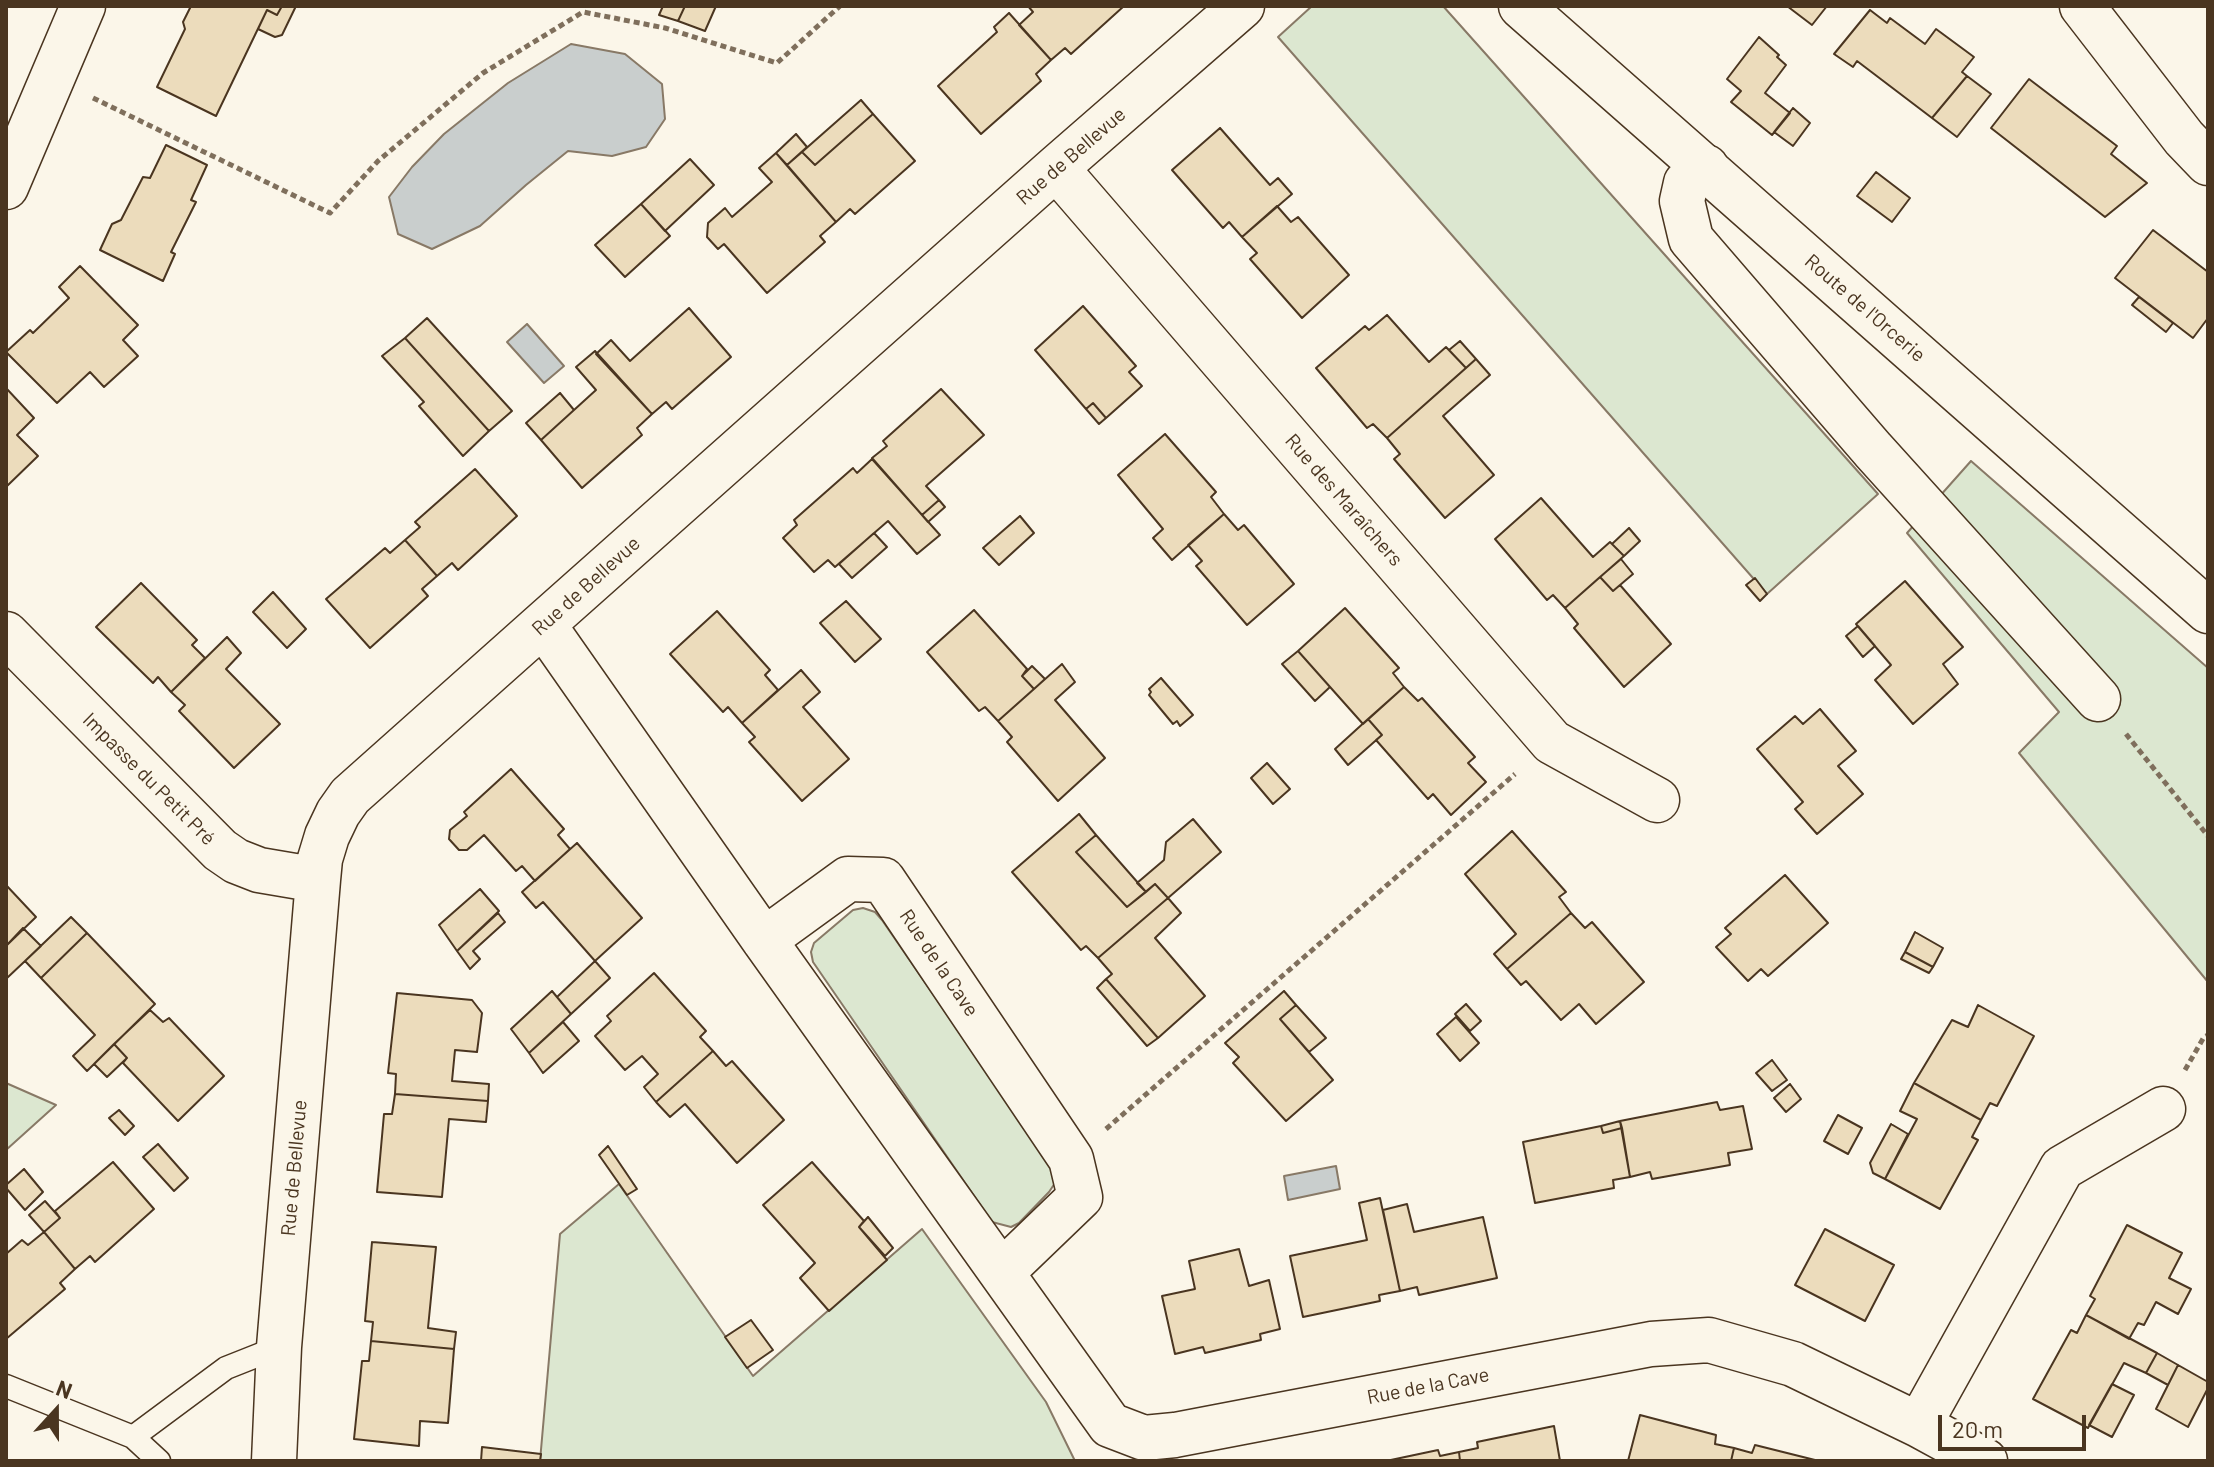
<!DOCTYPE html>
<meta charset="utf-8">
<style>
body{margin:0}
#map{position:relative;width:2214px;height:1467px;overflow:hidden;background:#fbf6e9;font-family:Barlow,sans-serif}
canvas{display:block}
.frame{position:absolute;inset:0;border:8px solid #4a3520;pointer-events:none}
.north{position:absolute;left:16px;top:1371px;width:80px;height:80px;-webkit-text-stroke:6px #fbf6e9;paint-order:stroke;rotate:21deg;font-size:22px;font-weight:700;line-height:32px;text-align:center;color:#4a3520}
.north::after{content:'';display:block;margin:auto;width:28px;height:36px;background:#4a3520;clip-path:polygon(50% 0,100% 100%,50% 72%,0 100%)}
.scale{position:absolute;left:1938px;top:1415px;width:148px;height:36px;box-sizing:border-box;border:4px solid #4a3520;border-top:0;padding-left:10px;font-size:24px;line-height:28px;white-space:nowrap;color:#4a3520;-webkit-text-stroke:6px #fbf6e9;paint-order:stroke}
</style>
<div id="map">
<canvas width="2214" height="1467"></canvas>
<div class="frame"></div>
<div class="north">N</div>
<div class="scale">20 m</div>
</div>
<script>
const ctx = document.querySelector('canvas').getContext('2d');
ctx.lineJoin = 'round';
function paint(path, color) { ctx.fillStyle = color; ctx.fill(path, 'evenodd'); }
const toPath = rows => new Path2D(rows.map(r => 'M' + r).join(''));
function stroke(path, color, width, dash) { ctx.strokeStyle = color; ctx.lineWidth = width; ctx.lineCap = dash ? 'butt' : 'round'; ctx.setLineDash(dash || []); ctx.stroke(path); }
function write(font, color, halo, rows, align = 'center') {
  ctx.font = font + ' Barlow,sans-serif'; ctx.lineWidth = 6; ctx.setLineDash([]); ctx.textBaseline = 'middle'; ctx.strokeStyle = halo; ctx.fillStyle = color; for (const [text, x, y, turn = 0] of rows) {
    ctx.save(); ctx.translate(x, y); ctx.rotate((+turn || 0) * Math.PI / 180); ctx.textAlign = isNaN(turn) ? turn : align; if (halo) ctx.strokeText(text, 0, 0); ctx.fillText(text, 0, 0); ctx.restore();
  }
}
const green = toPath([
 [1312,6,1443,6,1878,494,1767,594,1278,37,1312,6],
 [1971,461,2208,668,2208,982,2019,753,2059,712,1907,533,1971,461],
 [863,908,875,912,882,920,1052,1167,1055,1183,1049,1192,1019,1223,1011,1227,992,1222,813,962,811,952,814,943,853,910,863,908],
 [6,1083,56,1105,6,1150,6,1083],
 [619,1184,753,1376,922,1229,1046,1402,1075,1461,540,1461,560,1234,619,1184]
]);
const water = toPath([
 [571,44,625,54,662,84,665,119,646,147,612,156,568,151,526,185,480,226,432,249,398,234,389,197,412,167,444,134,508,83,571,44],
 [527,324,564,366,544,383,507,342,527,324],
 [1336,1166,1340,1189,1288,1200,1284,1176,1336,1166]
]);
const building = toPath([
 [191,6,282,6,277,15,267,10,216,116,157,87,185,29,183,22,191,6],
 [282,6,296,6,282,35,275,37,258,29,267,10,277,15,282,6],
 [663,6,685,6,678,21,659,15,663,6],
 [685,6,716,6,705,31,678,21,685,6],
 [1028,6,1124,6,1071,54,1065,48,1051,60,1019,25,1033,12,1028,6],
 [1787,6,1827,6,1812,25,1787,6],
 [1870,10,1887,23,1890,18,1925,44,1936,29,1974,57,1962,72,1967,76,1932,118,1857,61,1853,67,1834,54,1870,10],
 [1009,13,1051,60,1036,74,1041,81,981,134,938,86,997,32,994,27,1009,13],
 [1759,37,1779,55,1777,57,1786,65,1765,93,1790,113,1772,135,1731,102,1741,91,1727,79,1759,37],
 [1967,76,1991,94,1957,137,1932,118,1967,76],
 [2029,79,2117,146,2111,154,2147,183,2105,217,1991,128,2029,79],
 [861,100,873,114,815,165,802,152,861,100],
 [1793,108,1810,123,1793,146,1774,132,1793,108],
 [873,114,915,161,855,214,850,209,836,222,787,165,802,152,815,165,873,114],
 [1220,128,1270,185,1278,178,1292,194,1242,237,1229,222,1223,228,1172,170,1220,128],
 [796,134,807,147,787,165,776,153,796,134],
 [166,145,207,165,191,200,196,202,171,252,175,254,163,281,100,250,112,224,121,220,143,177,150,178,166,145],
 [776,153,836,222,820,236,825,242,767,293,724,244,718,249,707,237,708,223,725,208,732,217,772,182,759,168,776,153],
 [690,159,714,185,665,231,641,204,690,159],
 [1876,172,1910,198,1892,222,1857,196,1876,172],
 [641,204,670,236,625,277,595,245,641,204],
 [1277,206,1291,222,1298,217,1349,275,1302,318,1250,259,1257,253,1242,237,1277,206],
 [2153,230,2208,272,2208,318,2193,338,2115,278,2153,230],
 [80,266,138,325,123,340,138,356,104,387,90,372,57,403,6,352,30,330,33,333,69,298,59,287,80,266],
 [2139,297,2173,323,2166,332,2132,305,2139,297],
 [1083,306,1136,366,1129,372,1142,386,1106,418,1093,403,1086,409,1035,350,1083,306],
 [689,308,731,357,672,409,666,402,652,414,596,354,611,340,630,361,689,308],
 [1387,315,1429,362,1446,347,1466,368,1387,438,1373,424,1367,428,1316,368,1365,326,1369,330,1387,315],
 [427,318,512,411,489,431,405,338,427,318],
 [405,338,489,431,463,456,419,406,424,402,382,356,405,338],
 [1460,341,1476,359,1466,368,1449,350,1460,341],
 [595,351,652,414,637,428,642,435,582,488,541,440,596,390,576,367,595,351],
 [1476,359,1490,375,1443,416,1494,475,1445,518,1394,459,1400,454,1387,438,1476,359],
 [6,388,34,418,17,435,38,456,6,487,6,388],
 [941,389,984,435,926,486,939,500,922,515,872,458,887,446,883,441,941,389],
 [560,393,574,410,541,440,526,423,560,393],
 [1093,403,1106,418,1099,424,1086,409,1093,403],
 [1165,434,1216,492,1211,497,1224,514,1172,560,1153,538,1163,529,1118,475,1165,434],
 [872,459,940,535,917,554,888,521,835,567,828,560,814,572,783,538,797,525,794,520,853,468,857,473,872,459],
 [475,469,517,516,458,570,452,563,437,576,405,540,420,527,415,522,475,469],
 [1541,498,1593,557,1610,542,1624,556,1565,608,1553,595,1547,600,1495,539,1541,498],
 [939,500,945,507,928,522,922,515,939,500],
 [1224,514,1238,530,1244,525,1294,584,1247,625,1196,566,1202,561,1188,545,1224,514],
 [1020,516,1034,533,999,565,983,548,1020,516],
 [1629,528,1640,541,1624,556,1612,544,1629,528],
 [874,533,887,547,852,578,839,564,874,533],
 [405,540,437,576,422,589,428,596,370,648,326,599,385,548,390,553,405,540],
 [1621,559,1633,574,1613,591,1600,577,1621,559],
 [1600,577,1613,591,1620,585,1671,644,1624,687,1574,628,1578,624,1565,608,1600,577],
 [1755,578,1767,594,1760,601,1746,585,1755,578],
 [1905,581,1963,647,1943,664,1958,684,1913,724,1875,680,1891,665,1856,624,1905,581],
 [141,583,197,640,192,645,205,658,171,692,158,677,153,683,96,627,141,583],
 [273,592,306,629,287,648,253,612,273,592],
 [846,601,881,639,855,662,820,623,846,601],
 [1345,608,1399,668,1393,673,1404,687,1363,724,1298,651,1345,608],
 [974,610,1027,669,1022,676,1034,689,998,721,985,707,979,711,927,652,974,610],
 [717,611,770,670,765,675,778,690,742,723,728,707,723,712,670,654,717,611],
 [1858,626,1875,646,1863,657,1846,636,1858,626],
 [227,637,241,653,226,669,280,724,234,768,179,711,185,705,171,692,227,637],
 [1298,651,1330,687,1315,701,1282,664,1298,651],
 [1062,664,1075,682,1055,700,1105,758,1058,801,1007,742,1012,737,998,721,1062,664],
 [1032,666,1045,679,1034,689,1022,676,1032,666],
 [801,670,820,692,803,707,849,759,802,801,749,742,755,737,742,723,801,670],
 [1161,678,1193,715,1180,726,1177,721,1173,724,1149,695,1151,692,1149,689,1161,678],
 [1404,687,1418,701,1422,698,1475,757,1468,763,1486,782,1451,815,1433,794,1428,799,1376,740,1382,735,1368,719,1404,687],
 [1820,709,1856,751,1838,766,1863,794,1817,834,1795,809,1803,802,1757,749,1795,716,1803,724,1820,709],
 [1368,719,1382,735,1348,765,1335,749,1368,719],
 [1267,763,1290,789,1273,804,1251,778,1267,763],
 [511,769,564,829,558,835,570,849,535,881,522,866,516,871,484,835,467,850,459,850,449,839,450,830,467,816,464,812,511,769],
 [1079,814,1096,835,1076,852,1127,907,1155,884,1168,898,1098,958,1086,946,1081,950,1012,872,1079,814],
 [1193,819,1221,852,1168,898,1155,884,1146,892,1137,883,1164,860,1166,842,1193,819],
 [1512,831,1566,892,1559,897,1571,913,1507,969,1494,954,1516,934,1465,874,1512,831],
 [1096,835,1146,892,1127,907,1076,852,1096,835],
 [577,843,642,918,595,961,543,902,536,908,522,892,577,843],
 [1785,875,1828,923,1768,976,1761,969,1748,981,1716,947,1731,934,1725,928,1785,875],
 [6,885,36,917,6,946,6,885],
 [480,889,499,911,457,951,439,925,480,889],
 [1168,898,1181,913,1155,938,1205,996,1158,1038,1106,979,1112,974,1098,958,1168,898],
 [498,913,505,922,473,951,480,959,470,969,457,951,498,913],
 [1571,913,1585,928,1592,922,1644,982,1596,1024,1579,1004,1561,1020,1526,981,1521,985,1507,969,1571,913],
 [71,917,87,933,41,978,25,961,71,917],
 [23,928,41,946,7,978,6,946,23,928],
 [1915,932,1943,948,1933,967,1905,952,1915,932],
 [87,933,155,1004,87,1071,73,1056,95,1035,41,978,87,933],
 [1905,952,1933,967,1929,973,1901,959,1905,952],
 [595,961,610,978,571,1014,557,997,595,961],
 [654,973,706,1031,700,1037,713,1051,656,1102,644,1087,658,1074,642,1056,625,1070,595,1036,611,1021,607,1016,654,973],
 [1106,979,1158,1038,1147,1046,1097,988,1106,979],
 [552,991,571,1014,529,1053,511,1029,552,991],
 [1284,991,1296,1005,1280,1019,1333,1080,1286,1121,1233,1063,1239,1057,1225,1043,1284,991],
 [397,993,472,1000,482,1013,477,1052,455,1050,452,1081,489,1084,488,1101,395,1094,396,1074,388,1073,397,993],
 [1466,1004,1481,1021,1470,1031,1455,1014,1466,1004],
 [1296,1005,1326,1038,1309,1052,1280,1019,1296,1005],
 [1978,1005,2034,1036,1997,1106,1990,1103,1981,1120,1914,1083,1952,1020,1968,1027,1978,1005],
 [150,1010,163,1022,169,1018,224,1076,178,1121,123,1063,127,1058,114,1044,150,1010],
 [1456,1017,1479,1043,1460,1061,1437,1034,1456,1017],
 [563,1022,579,1041,543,1073,529,1053,563,1022],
 [114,1044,127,1058,107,1077,94,1064,114,1044],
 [713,1051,726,1066,732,1061,784,1120,737,1163,685,1104,670,1117,656,1102,713,1051],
 [1772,1060,1787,1080,1772,1091,1756,1073,1772,1060],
 [1914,1083,1981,1120,1972,1137,1978,1140,1940,1209,1885,1179,1917,1119,1900,1111,1914,1083],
 [1790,1084,1801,1099,1786,1112,1774,1098,1790,1084],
 [395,1094,488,1101,486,1122,449,1119,442,1197,377,1192,384,1114,392,1114,395,1094],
 [1717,1102,1720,1110,1743,1106,1752,1149,1728,1153,1730,1165,1652,1179,1650,1172,1630,1177,1620,1121,1717,1102],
 [119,1110,134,1126,125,1135,109,1118,119,1110],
 [1838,1115,1862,1128,1848,1154,1824,1141,1838,1115],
 [1620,1121,1622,1128,1603,1133,1601,1126,1620,1121],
 [1891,1124,1908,1134,1885,1179,1873,1173,1870,1163,1891,1124],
 [1601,1126,1603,1133,1622,1128,1630,1177,1613,1180,1614,1188,1535,1203,1523,1142,1601,1126],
 [158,1144,188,1178,174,1191,143,1157,158,1144],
 [608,1146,637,1189,627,1195,599,1155,608,1146],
 [113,1162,154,1209,95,1262,90,1256,75,1269,44,1232,60,1218,55,1211,113,1162],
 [812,1162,864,1221,859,1227,887,1260,829,1311,800,1278,815,1263,763,1205,812,1162],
 [24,1169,43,1192,25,1210,6,1188,6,1185,24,1169],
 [1380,1198,1400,1291,1379,1295,1380,1301,1303,1317,1290,1256,1367,1240,1359,1203,1380,1198],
 [45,1201,60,1218,44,1232,29,1215,45,1201],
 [1407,1204,1414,1232,1483,1217,1497,1278,1419,1295,1417,1287,1400,1291,1383,1210,1407,1204],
 [868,1217,893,1248,885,1256,859,1227,868,1217],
 [2127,1225,2182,1253,2169,1278,2191,1289,2178,1314,2156,1302,2144,1325,2138,1323,2129,1339,2086,1315,2095,1299,2090,1296,2127,1225],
 [1825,1229,1894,1265,1865,1321,1795,1285,1825,1229],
 [44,1232,75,1269,60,1283,65,1289,6,1339,6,1254,22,1240,28,1245,44,1232],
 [372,1242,436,1247,428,1328,456,1332,454,1349,371,1341,373,1322,365,1321,372,1242],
 [1239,1249,1249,1286,1269,1280,1280,1329,1260,1334,1261,1340,1205,1353,1203,1347,1175,1354,1162,1296,1195,1289,1189,1261,1239,1249],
 [2086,1315,2157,1353,2146,1373,2124,1363,2088,1428,2033,1399,2071,1330,2077,1333,2086,1315],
 [751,1320,773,1350,747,1368,725,1337,751,1320],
 [371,1341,454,1349,448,1423,420,1421,419,1446,354,1439,362,1361,369,1361,371,1341],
 [2157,1353,2178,1365,2168,1385,2146,1373,2157,1353],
 [2178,1365,2208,1382,2208,1388,2188,1427,2156,1409,2178,1365],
 [2112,1384,2134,1395,2112,1437,2089,1425,2112,1384],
 [1640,1415,1716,1435,1715,1444,1734,1448,1731,1461,1628,1461,1640,1415],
 [1554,1426,1560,1461,1460,1461,1459,1452,1478,1448,1477,1442,1554,1426],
 [1755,1445,1819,1461,1731,1461,1734,1448,1752,1453,1755,1445],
 [482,1447,541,1454,540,1461,481,1461,482,1447],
 [1438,1450,1440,1456,1459,1452,1460,1461,1386,1461,1438,1450]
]);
const path = toPath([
 [93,98,330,213,378,161,483,73,583,12,665,28,777,63,840,6],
 [2126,734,2208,836],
 [2185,1070,2204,1037,2208,1035],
 [1106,1129,1515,774]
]);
const service = toPath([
 [6,1386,133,1437,226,1368,279,1347],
 [133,1437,159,1461]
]);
const minor = toPath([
 [2082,6,2184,138,2208,163],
 [1706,167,1686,183,1682,201,1691,239,1873,450,2098,699],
 [1056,168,1552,742,1657,800],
 [6,187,83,6],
 [543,624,764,940,1110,1425,1144,1438,1175,1435,1651,1344,1709,1340,1793,1364,1919,1425,2062,1168,2163,1109],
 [6,634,220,850,236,861,259,870,318,880],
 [764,940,848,879,883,880,1071,1159,1080,1197,1002,1272],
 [1919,1425,1985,1461],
 [274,1461,279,1347,318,880,320,859,327,836,338,813,350,796,543,624,1056,168,1242,6]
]);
const tertiary = toPath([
 [1521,6,2208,611]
]);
const streetNames = [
 ["Rue de Bellevue",1071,156,-41],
 ["Route de l'Orcerie",1865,308,41],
 ["Rue des Maraîchers",1344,500,49],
 ["Rue de Bellevue",586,586,-42],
 ["Impasse du Petit Pré",149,779,45],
 ["Rue de la Cave",939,963,56],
 ["Rue de Bellevue",294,1168,-85],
 ["Rue de la Cave",1428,1386,-11]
];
paint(green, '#dce7d0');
stroke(green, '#887966', 2);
paint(water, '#c9cecd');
stroke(water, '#887966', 2);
paint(building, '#ecdcbc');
stroke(building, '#4a3520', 2);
stroke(service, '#4a3520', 25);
stroke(minor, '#4a3520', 47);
stroke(tertiary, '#4a3520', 47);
stroke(path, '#7f6f5c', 5, [6, 4]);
stroke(service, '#fbf6e9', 22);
stroke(minor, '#fbf6e9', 44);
stroke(tertiary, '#fbf6e9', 44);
write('20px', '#4a3520', '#fbf6e9', streetNames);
</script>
